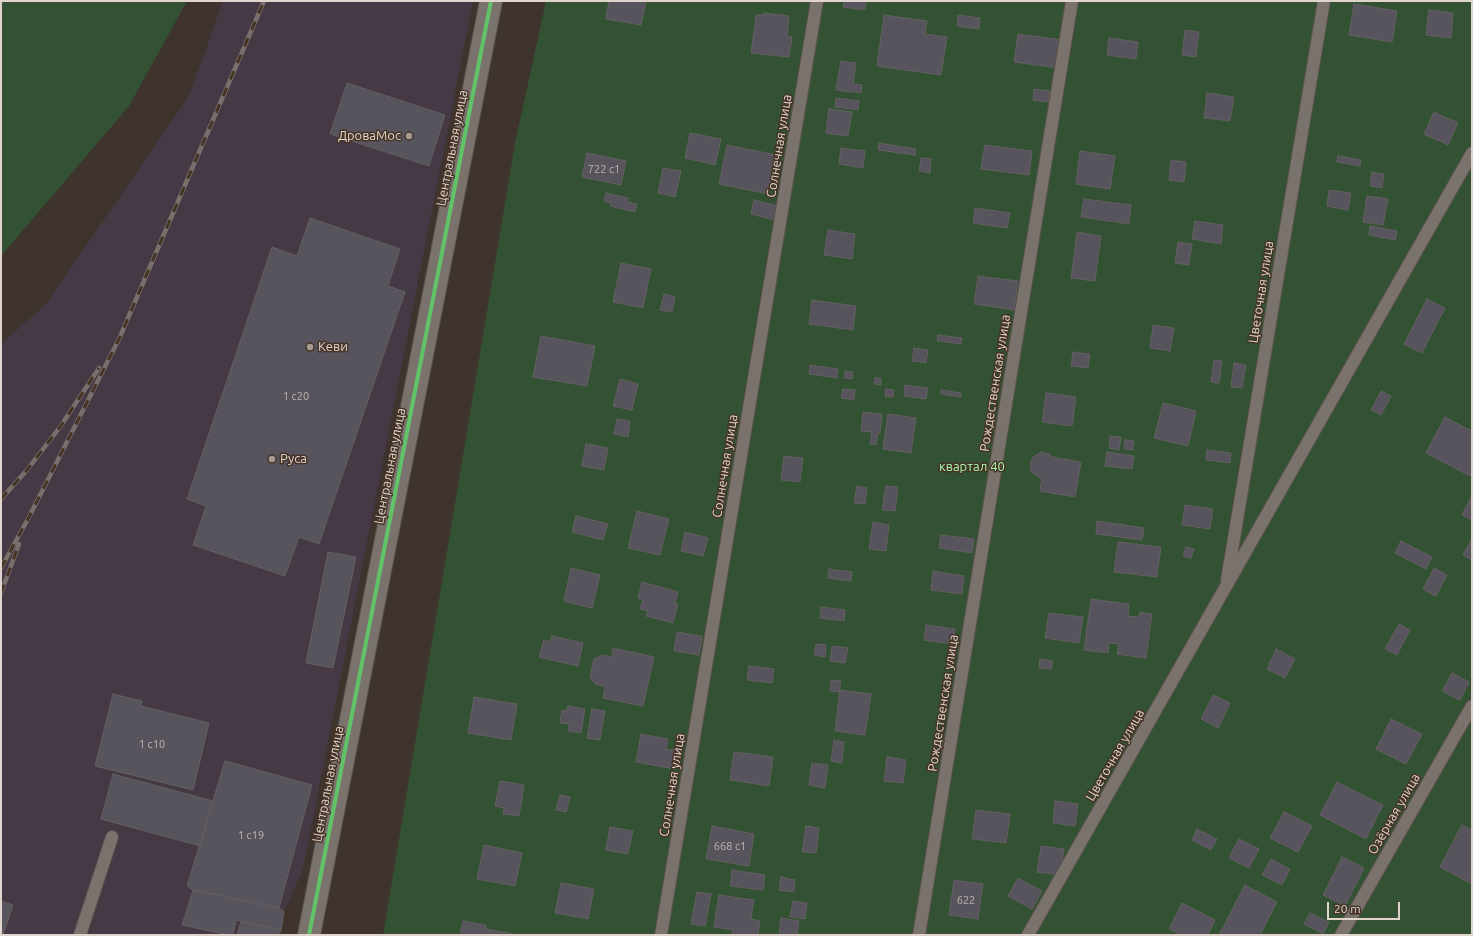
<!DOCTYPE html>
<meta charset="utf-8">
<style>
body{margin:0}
#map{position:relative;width:1473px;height:936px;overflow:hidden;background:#3e342d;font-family:Ubuntu,sans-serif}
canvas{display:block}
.frame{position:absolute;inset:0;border:2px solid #e0d4cc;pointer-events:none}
.scale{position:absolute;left:1327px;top:902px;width:73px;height:18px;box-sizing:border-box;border:2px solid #e0d4cc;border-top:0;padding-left:5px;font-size:12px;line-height:14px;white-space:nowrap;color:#e0d4cc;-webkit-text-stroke:3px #453326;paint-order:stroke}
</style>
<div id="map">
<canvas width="1473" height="936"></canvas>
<div class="frame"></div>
<div class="scale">20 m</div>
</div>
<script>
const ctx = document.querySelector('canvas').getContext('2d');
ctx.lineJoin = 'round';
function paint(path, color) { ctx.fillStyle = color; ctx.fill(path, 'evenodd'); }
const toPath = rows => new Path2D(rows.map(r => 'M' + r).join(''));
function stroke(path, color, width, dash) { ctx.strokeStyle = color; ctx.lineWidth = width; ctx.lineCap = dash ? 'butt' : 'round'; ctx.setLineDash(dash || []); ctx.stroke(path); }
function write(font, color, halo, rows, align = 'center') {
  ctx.font = font + ' Ubuntu,sans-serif'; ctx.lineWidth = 3; ctx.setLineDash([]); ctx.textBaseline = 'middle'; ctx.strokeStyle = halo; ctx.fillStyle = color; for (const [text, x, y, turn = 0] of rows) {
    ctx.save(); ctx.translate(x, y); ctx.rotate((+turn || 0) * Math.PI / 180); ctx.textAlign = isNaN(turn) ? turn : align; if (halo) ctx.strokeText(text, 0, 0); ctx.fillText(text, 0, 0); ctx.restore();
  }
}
const industrial = toPath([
 [223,1,473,1,303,869,284,912,278,935,1,935,1,344,46,304,189,96]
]);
const green = toPath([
 [1,1,187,1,129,106,1,256],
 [546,1,1472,1,1472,935,383,935,515,143]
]);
const building = toPath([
 [609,1,646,1,641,25,606,19,609,1],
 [844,1,866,1,865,10,843,7,844,1],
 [1354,4,1397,11,1392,42,1349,35,1354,4],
 [1429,10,1453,13,1451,38,1426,35,1429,10],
 [764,13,789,16,787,37,792,37,789,57,751,53,756,15,763,15,764,13],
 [884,15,927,21,925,34,947,37,941,75,877,66,884,15],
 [958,15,980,18,979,29,957,26,958,15],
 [1185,30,1199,32,1196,57,1182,55,1185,30],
 [1018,34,1063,40,1059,68,1014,62,1018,34],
 [1109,38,1138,42,1136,59,1107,55,1109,38],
 [841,61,856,63,853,84,862,85,861,93,836,90,841,61],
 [347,83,445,115,429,166,330,134,347,83],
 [1034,89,1050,91,1048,102,1033,100,1034,89],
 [1207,93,1234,97,1230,121,1204,118,1207,93],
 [836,98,859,101,858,110,835,107,836,98],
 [829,109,852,112,848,136,826,133,829,109],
 [1434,112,1458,123,1448,145,1424,134,1434,112],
 [690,133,721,139,715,165,685,158,690,133],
 [879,143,916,149,915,155,878,150,879,143],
 [727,145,776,155,768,194,719,184,727,145],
 [985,145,1032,151,1029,175,981,169,985,145],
 [841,148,865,151,863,168,839,164,841,148],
 [1080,151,1115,156,1110,189,1076,184,1080,151],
 [587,153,626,161,621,185,582,177,587,153],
 [1338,156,1361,160,1360,166,1337,162,1338,156],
 [921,158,931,159,930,173,919,171,921,158],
 [1171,160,1186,162,1184,182,1169,180,1171,160],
 [663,168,681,171,675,197,658,193,663,168],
 [1372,172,1384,174,1382,188,1370,186,1372,172],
 [1329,190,1351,193,1348,210,1327,206,1329,190],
 [606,193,628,198,627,202,637,204,635,212,610,206,611,203,604,201,606,193],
 [1367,196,1388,199,1383,225,1363,222,1367,196],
 [1084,199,1131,205,1129,224,1081,217,1084,199],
 [754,200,783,207,779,221,751,214,754,200],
 [975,208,1010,213,1007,228,973,223,975,208],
 [310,218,400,249,388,286,405,292,319,544,299,537,285,576,193,545,206,506,187,499,272,247,297,256,310,218],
 [1195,221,1223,225,1221,244,1192,239,1195,221],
 [1370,226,1397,231,1395,240,1369,235,1370,226],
 [828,230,855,234,852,259,824,255,828,230],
 [1077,232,1101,236,1095,281,1071,278,1077,232],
 [1178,242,1192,244,1189,265,1175,263,1178,242],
 [621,263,651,269,643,308,613,302,621,263],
 [978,276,1018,281,1014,310,974,304,978,276],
 [664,294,675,297,672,312,660,310,664,294],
 [1427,299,1445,308,1422,353,1404,344,1427,299],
 [812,300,856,306,853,330,809,324,812,300],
 [1153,325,1174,328,1170,351,1150,348,1153,325],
 [938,335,962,338,961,344,937,341,938,335],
 [541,336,595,346,587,386,533,377,541,336],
 [914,348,928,350,926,363,912,361,914,348],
 [1073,352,1090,354,1088,368,1071,366,1073,352],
 [1214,360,1222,361,1219,383,1211,382,1214,360],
 [1234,363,1246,365,1242,388,1231,387,1234,363],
 [810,365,838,369,837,378,809,374,810,365],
 [845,371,853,372,852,379,844,378,845,371],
 [875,378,881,378,881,385,874,384,875,378],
 [620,379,638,384,632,410,613,406,620,379],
 [905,385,928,388,926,399,904,396,905,385],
 [843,389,855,390,854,400,841,398,843,389],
 [886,389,894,390,893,397,885,397,886,389],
 [941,390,961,393,961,397,941,394,941,390],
 [1381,391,1391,396,1381,415,1371,410,1381,391],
 [1046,393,1076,397,1072,426,1042,422,1046,393],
 [1163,403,1196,411,1188,446,1154,438,1163,403],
 [863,412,882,414,880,433,878,433,876,445,870,444,872,432,861,431,863,412],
 [888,414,916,418,911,453,883,449,888,414],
 [1445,417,1472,431,1472,472,1470,476,1426,453,1445,417],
 [617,419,630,421,628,437,614,434,617,419],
 [1110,436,1121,437,1119,450,1109,448,1110,436],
 [1125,440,1134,441,1133,450,1124,449,1125,440],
 [586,444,608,448,604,470,582,466,586,444],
 [1207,450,1231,453,1230,463,1206,460,1207,450],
 [1042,452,1049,454,1052,457,1081,462,1075,497,1040,491,1042,477,1038,477,1031,471,1030,464,1033,457,1042,452],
 [1107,452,1134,456,1132,469,1105,466,1107,452],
 [784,456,803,458,800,482,781,480,784,456],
 [857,486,867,488,865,504,854,503,857,486],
 [886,486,898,487,895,511,882,510,886,486],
 [1471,497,1472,498,1472,520,1462,515,1471,497],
 [1185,505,1213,509,1210,529,1182,525,1185,505],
 [637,511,669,519,660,555,628,548,637,511],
 [576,516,608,524,603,540,572,532,576,516],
 [1097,521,1144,528,1142,540,1096,534,1097,521],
 [873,522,889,525,886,551,869,549,873,522],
 [685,532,708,538,703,556,681,551,685,532],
 [941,535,974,539,972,553,939,548,941,535],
 [1471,540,1472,540,1472,560,1463,555,1471,540],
 [1401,541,1432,557,1426,569,1395,553,1401,541],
 [1118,542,1161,547,1157,577,1114,572,1118,542],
 [1186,547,1194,549,1191,558,1183,556,1186,547],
 [328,552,356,557,333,668,306,663,328,552],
 [571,568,600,575,592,608,564,601,571,568],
 [1434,568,1447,575,1436,596,1423,589,1434,568],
 [829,569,852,572,851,581,828,578,829,569],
 [933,571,964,576,962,594,931,590,933,571],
 [642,582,678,592,675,603,678,604,673,623,646,616,648,611,640,609,643,600,638,598,642,582],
 [1091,599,1129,604,1128,616,1139,617,1140,612,1152,614,1146,658,1117,654,1119,644,1109,643,1108,653,1084,650,1091,599],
 [821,607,845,610,844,621,820,618,821,607],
 [1049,613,1083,617,1079,643,1045,638,1049,613],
 [1399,624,1410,630,1397,655,1385,649,1399,624],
 [926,625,955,629,953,644,924,640,926,625],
 [677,632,702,636,699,655,674,651,677,632],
 [552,636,583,643,578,666,539,657,544,640,550,642,552,636],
 [816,644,826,645,825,657,814,655,816,644],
 [832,646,848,648,845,663,830,661,832,646],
 [613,648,654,657,643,706,603,698,605,687,595,684,590,677,594,659,602,655,612,657,613,648],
 [1276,649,1295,659,1285,678,1267,669,1276,649],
 [1040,659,1053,661,1051,669,1039,668,1040,659],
 [749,666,774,669,772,683,747,680,749,666],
 [1452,673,1469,682,1460,700,1442,691,1452,673],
 [831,680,841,681,839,692,830,691,831,680],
 [840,690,871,694,865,735,835,731,840,690],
 [113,694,142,701,141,706,209,723,193,790,95,766,113,694],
 [1213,695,1230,703,1218,728,1201,719,1213,695],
 [474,697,517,704,511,740,468,733,474,697],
 [568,706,585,709,581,733,568,731,569,724,560,723,562,710,567,711,568,706],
 [592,709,605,711,600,740,587,738,592,709],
 [1391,719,1422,734,1406,764,1376,749,1391,719],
 [641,734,668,739,666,749,678,751,675,769,636,762,641,734],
 [834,740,844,742,842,763,831,761,834,740],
 [734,752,773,757,769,786,730,780,734,752],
 [887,757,906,760,903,783,884,781,887,757],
 [225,761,312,785,279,908,193,890,187,886,225,761],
 [812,763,828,765,825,788,809,785,812,763],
 [113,774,213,801,200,846,101,819,113,774],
 [500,781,524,785,519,816,503,814,504,808,495,806,500,781],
 [1337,782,1383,805,1366,839,1320,815,1337,782],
 [560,795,570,797,566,812,556,810,560,795],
 [1055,801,1078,804,1075,826,1053,823,1055,801],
 [976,810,1010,814,1006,843,972,839,976,810],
 [1284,812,1312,826,1298,852,1270,838,1284,812],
 [1462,825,1472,830,1472,884,1440,867,1462,825],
 [712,826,754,834,749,866,706,859,712,826],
 [806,826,819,828,816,853,802,852,806,826],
 [610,827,633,831,628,854,606,850,610,827],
 [1197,829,1217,839,1211,850,1192,840,1197,829],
 [1239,839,1259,849,1249,868,1229,858,1239,839],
 [484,845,522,853,515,886,477,879,484,845],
 [1041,846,1064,849,1060,875,1037,872,1041,846],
 [1342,857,1364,868,1345,906,1323,895,1342,857],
 [1271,859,1290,869,1282,885,1262,875,1271,859],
 [732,870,765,875,763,890,730,886,732,870],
 [781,877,795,880,794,892,779,890,781,877],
 [1018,878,1042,891,1032,909,1008,896,1018,878],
 [954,880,983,884,978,919,949,915,954,880],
 [561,883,594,889,588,919,555,913,561,883],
 [1245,885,1277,902,1260,935,1219,935,1245,885],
 [193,890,279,908,284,912,281,930,236,920,233,935,228,935,182,925,193,890],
 [697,892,711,894,705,926,691,924,697,892],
 [719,895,754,900,751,919,760,921,758,935,732,935,733,930,714,927,719,895],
 [1,901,13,905,3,935,1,935,1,901],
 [793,901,807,903,805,919,790,917,793,901],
 [1182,903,1215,920,1208,935,1181,935,1169,929,1182,903],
 [1310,913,1329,922,1323,934,1304,924,1310,913],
 [781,918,799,921,797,935,779,935,781,918],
 [463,921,486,925,485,929,519,935,460,935,463,921],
 [241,922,281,930,279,935,237,935,241,922]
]);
const service = toPath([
 [1227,580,1324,1],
 [80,935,112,837],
 [661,935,817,1],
 [919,935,1072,1],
 [1028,935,1472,153],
 [1341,935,1472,706]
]);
const tertiary = toPath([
 [309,935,491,1]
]);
const rail = toPath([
 [1,499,27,470,60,427,99,368],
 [1,568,29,517,119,339,264,1],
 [1,593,19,544]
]);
const cycleway = toPath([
 [309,935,491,1]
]);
const markers = [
 [409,136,4,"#a79c94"],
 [310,347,4,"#a79c94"],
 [272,459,4,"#a79c94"]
];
const numberNames = [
 ["722 с1",604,169],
 ["1 с20",296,396],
 ["1 с10",152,744],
 ["1 с19",251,835],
 ["668 с1",730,846],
 ["622",966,900]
];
const poiNames = [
 ["ДроваМос",401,136,"right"],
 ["Кеви",318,347],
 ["Руса",280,459]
];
const streetNames = [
 ["Солнечная улица",779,146,-81],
 ["Центральная улица",452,148,-79],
 ["Цветочная улица",1261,292,-81],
 ["Рождественская улица",995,383,-81],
 ["Центральная улица",390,466,-79],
 ["Солнечная улица",725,466,-81],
 ["Рождественская улица",943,703,-81],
 ["Цветочная улица",1115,755,-60],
 ["Центральная улица",328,784,-79],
 ["Солнечная улица",672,785,-81],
 ["Озёрная улица",1394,814,-60]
];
const parkNames = [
 ["квартал 40",972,467]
];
paint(industrial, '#453945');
paint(green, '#335234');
paint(building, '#58545d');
stroke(building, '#635f60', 1);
stroke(service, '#59514a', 14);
stroke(tertiary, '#59514a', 24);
stroke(service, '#7a726d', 12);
stroke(tertiary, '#7a726d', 22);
stroke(rail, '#78706b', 4.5);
stroke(rail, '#453326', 3, [9]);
stroke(cycleway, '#61c268', 4);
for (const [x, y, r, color] of markers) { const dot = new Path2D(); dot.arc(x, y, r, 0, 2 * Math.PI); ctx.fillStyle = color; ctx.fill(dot); stroke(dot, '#453326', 1.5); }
write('11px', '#beb4b0', null, numberNames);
write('13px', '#e0d4cc', '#453326', poiNames, 'left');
write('13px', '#e0d4cc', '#453326', streetNames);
write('13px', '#a7faaf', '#453326', parkNames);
</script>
